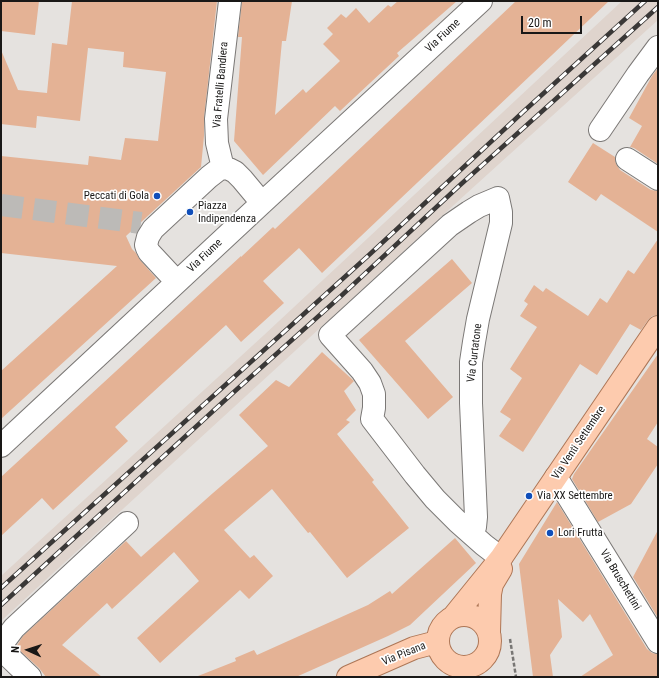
<!DOCTYPE html>
<style>
body{margin:0}
#map{position:relative;width:659px;height:678px;overflow:hidden;background:#e5e2df;font-family:"Roboto Condensed",sans-serif}
canvas{display:block}
.frame{position:absolute;inset:0;border:2px solid #191817;pointer-events:none}
.north{position:absolute;left:8px;top:630px;width:40px;height:40px;-webkit-text-stroke:3px #fff;paint-order:stroke;rotate:273deg;font-size:11px;font-weight:700;line-height:16px;text-align:center;color:#191817}
.north::after{content:'';display:block;margin:auto;width:14px;height:18px;background:#191817;clip-path:polygon(50% 0,100% 100%,50% 72%,0 100%)}
.scale{position:absolute;left:521px;top:16px;width:61px;height:18px;box-sizing:border-box;border:2px solid #191817;border-top:0;padding-left:5px;font-size:12px;line-height:14px;white-space:nowrap;color:#191817;-webkit-text-stroke:3px #fff;paint-order:stroke}
</style>
<div id="map">
<canvas width="659" height="678"></canvas>
<div class="frame"></div>
<div class="north">N</div>
<div class="scale">20 m</div>
</div>
<script>
const ctx = document.querySelector('canvas').getContext('2d');
ctx.lineJoin = 'round';
function paint(path, color) { ctx.fillStyle = color; ctx.fill(path, 'evenodd'); }
const toPath = rows => new Path2D(rows.map(r => 'M' + r).join(''));
function stroke(path, color, width, dash) { ctx.strokeStyle = color; ctx.lineWidth = width; ctx.lineCap = dash ? 'butt' : 'round'; ctx.setLineDash(dash || []); ctx.stroke(path); }
function write(font, color, halo, rows, align = 'center') {
  ctx.font = font + ' "Roboto Condensed",sans-serif'; ctx.lineWidth = 3.5; ctx.setLineDash([]); ctx.textBaseline = 'middle'; ctx.strokeStyle = halo; ctx.fillStyle = color; for (const [text, x, y, turn = 0] of rows) {
    ctx.save(); ctx.translate(x, y); ctx.rotate((+turn || 0) * Math.PI / 180); ctx.textAlign = isNaN(turn) ? turn : align; if (halo) ctx.strokeText(text, 0, 0); ctx.fillText(text, 0, 0); ctx.restore();
  }
}
const built = toPath([
 [622,1,658,1,658,20,467,193,1,621,1,576,264,335]
]);
const building = toPath([
 [1,1,39,1,35,35,1,31],
 [72,1,217,1,204,118,204,136,201,167,126,236,132,249,136,253,140,260,156,278,1,419,1,371,117,266,1,253,1,156,88,165,89,156,121,160,125,138,158,141,166,72,123,67,124,52,88,48,80,121,37,116,36,128,1,124,1,50,18,90,47,93,52,43,67,45],
 [242,1,292,1,286,41,282,41,275,115,303,89,306,93,340,61,323,44,333,34,327,28,341,14,346,18,356,8,369,23,388,5,391,7,398,1,457,1,397,53,399,56,340,111,335,106,263,175,234,141,242,37,238,37],
 [516,1,609,1,322,273,299,248,263,281,284,303,241,342,226,325,115,427,128,441,53,510,42,498,1,536,1,477,241,256,241,257,273,227,275,229],
 [658,68,658,164,634,148,630,147,642,126,629,118,652,76],
 [593,143,615,157,616,164,620,170,651,190,658,191,658,232,601,194,596,201,568,182],
 [658,239,658,315,652,316,648,320,641,330,630,324,597,375,580,364,523,452,499,436,511,419,500,412,522,378,510,369,537,327,520,316,528,304,524,301,534,285,543,292,546,288,588,316,600,298,607,303,628,270,634,274],
 [452,259,472,283,405,341,453,397,428,419,359,340],
 [322,352,354,381,344,391,356,410,346,420,350,422,337,434,374,480,372,482,409,528,347,578,310,532,308,533,272,489,224,530,250,558,254,555,273,576,249,599,240,590,160,663,137,638,199,581,174,552,112,609,107,603,62,645,102,677,46,677,39,668,16,647,23,636,126,541,141,557,213,493,268,446,239,415,276,380,289,387],
 [658,354,658,422,647,439,658,447,658,464,631,504,598,522,572,479,574,474],
 [557,502,647,649,652,653,658,654,658,677,580,677,613,655,590,614,583,622,558,599,562,637,550,655,553,677,533,677,519,564],
 [658,530,658,618,633,577],
 [455,538,476,563,410,625,388,636,296,677,198,677,198,676,236,661,235,658,254,650,257,655,368,605,390,591,392,594]
]);
const minorTunnel = toPath([
 [1,205,141,223]
]);
const path = toPath([
 [510,639,516,677]
]);
const minor = toPath([
 [600,130,638,74,658,47],
 [627,159,658,179],
 [223,168,217,143,216,119,230,1],
 [177,282,149,252,147,248,146,245,148,237,153,229,209,177,218,170,223,168,229,169,235,172,242,179,262,203],
 [1,446,262,203,481,1],
 [556,477,658,642],
 [472,534,475,527,476,517,471,403,471,362,474,342,478,319,501,223,501,212,498,198,479,206,469,212,450,225,330,335,362,371,370,383,374,394,374,408,372,419,415,475,435,499,458,522,484,545,501,558],
 [30,677,6,654,3,647,5,640,14,628,127,523]
]);
const major = toPath([
 '438 641a26 26 0 1 1 52 0a26 26 0 1 1-52 0Z',
 [454,616,501,558,658,327],
 [489,632,490,594,492,584,501,569],
 [348,677,414,648,437,642]
]);
const rail = toPath([
 [1,588,369,255,523,112,645,1],
 [1,605,235,391,341,296,459,186,658,7]
]);
const markers = [
 [157,196,4,"#104eb9"],
 [190,212,4,"#104eb9"],
 [529,496,4,"#104eb9"],
 [550,533,4,"#104eb9"]
];
const streetNames = [
 ["Via Fiume",443,36,-43],
 ["Via Fratelli Bandiera",221,85,-85],
 ["Via Fiume",205,256,-43],
 ["Via Curtatone",475,353,-83],
 ["Via Venti Settembre",579,443,-56],
 ["Via Bruschettini",620,580,59],
 ["Via Pisana",404,654,-22]
];
const poiNames = [
 ["Peccati di Gola",149,196,"right"],
 ["Piazza",198,206],
 ["Indipendenza",198,219],
 ["Via XX Settembre",537,496],
 ["Lori Frutta",558,533]
];
paint(built, '#dfd4cd');
paint(building, '#e4b295');
stroke(minorTunnel, '#bcbab7', 22, [22, 11]);
stroke(minor, '#7b7876', 24);
stroke(major, '#ad7656', 24);
stroke(path, '#787674', 2.5, [4, 2]);
stroke(minor, '#fff', 22);
stroke(major, '#fdcbae', 22);
stroke(rail, '#3a3837', 4.5);
stroke(rail, '#fff', 3, [9]);
for (const [x, y, r, color] of markers) { const dot = new Path2D(); dot.arc(x, y, r, 0, 2 * Math.PI); ctx.fillStyle = color; ctx.fill(dot); stroke(dot, '#fff', 1.5); }
write('11px', '#191817', '#fff', streetNames);
write('11px', '#191817', '#fff', poiNames, 'left');
</script>
